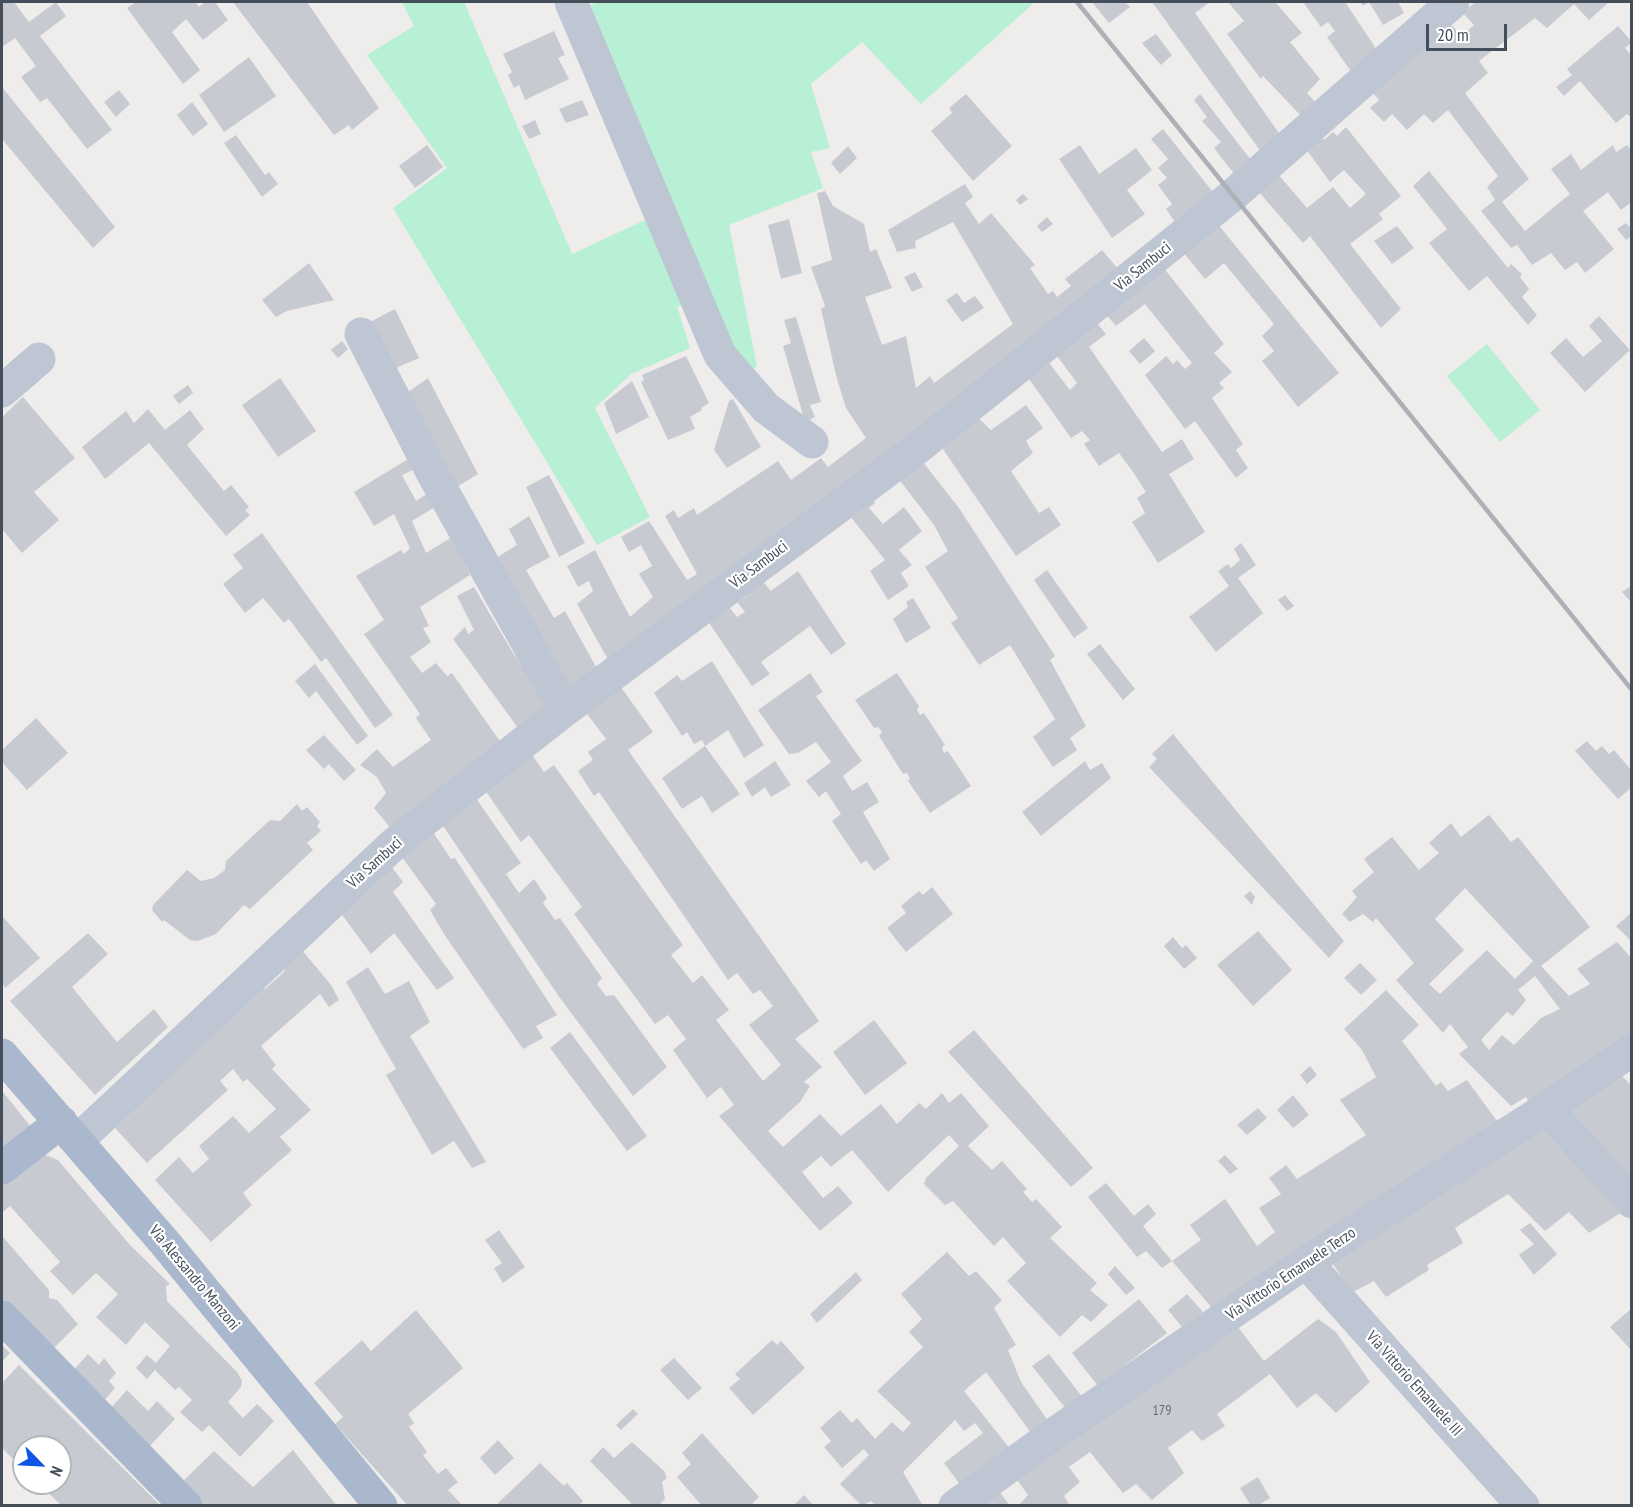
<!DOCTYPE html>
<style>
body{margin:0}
#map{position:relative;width:1633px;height:1507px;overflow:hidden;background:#efecec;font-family:"PT Sans Narrow",sans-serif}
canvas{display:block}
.frame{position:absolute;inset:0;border:3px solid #444d5a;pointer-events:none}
.north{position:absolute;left:12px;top:1435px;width:60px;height:60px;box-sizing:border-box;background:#fff;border:2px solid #b4b8bd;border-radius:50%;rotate:114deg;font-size:16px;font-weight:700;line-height:24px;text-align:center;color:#444d5a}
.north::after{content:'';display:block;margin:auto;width:21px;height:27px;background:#1054e5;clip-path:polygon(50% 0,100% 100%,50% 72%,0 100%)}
.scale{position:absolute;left:1426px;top:24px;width:81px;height:27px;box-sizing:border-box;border:3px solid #444d5a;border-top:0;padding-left:8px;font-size:18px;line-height:21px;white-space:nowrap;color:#444d5a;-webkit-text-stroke:4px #fff;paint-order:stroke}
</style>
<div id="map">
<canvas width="1633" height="1507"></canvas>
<div class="frame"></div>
<div class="north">N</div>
<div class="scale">20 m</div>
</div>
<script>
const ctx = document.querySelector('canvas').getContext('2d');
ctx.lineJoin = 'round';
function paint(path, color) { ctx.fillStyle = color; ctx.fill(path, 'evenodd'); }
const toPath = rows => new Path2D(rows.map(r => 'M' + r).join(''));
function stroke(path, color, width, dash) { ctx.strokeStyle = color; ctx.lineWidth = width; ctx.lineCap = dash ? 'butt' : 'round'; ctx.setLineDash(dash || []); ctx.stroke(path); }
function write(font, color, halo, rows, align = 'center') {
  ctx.font = font + ' "PT Sans Narrow",sans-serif'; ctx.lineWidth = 4.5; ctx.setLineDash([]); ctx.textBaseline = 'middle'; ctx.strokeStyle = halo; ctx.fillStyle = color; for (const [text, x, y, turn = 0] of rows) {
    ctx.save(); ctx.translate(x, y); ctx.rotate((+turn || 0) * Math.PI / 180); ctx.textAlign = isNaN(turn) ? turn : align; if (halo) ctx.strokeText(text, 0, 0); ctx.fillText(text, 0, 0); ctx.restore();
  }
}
const green = toPath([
 [402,2,464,2,572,254,662,212,590,5,599,2,1035,2,921,104,862,42,811,84,830,148,811,152,823,188,729,225,757,367,735,374,705,303,677,306,690,348,631,374,595,408,650,517,597,545,393,208,447,168,367,55,414,26],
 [1487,344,1540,410,1500,442,1447,376]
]);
const building = toPath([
 [2,2,14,2,29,22,56,2,66,16,40,36,112,130,87,149,47,98,40,102,21,77,36,66,15,38,2,47],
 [136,2,195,2,199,7,205,2,215,2,228,20,203,40,186,19,172,32,200,70,183,84,127,8],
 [233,2,307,2,379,108,352,130,349,125,334,135],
 [1092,2,1125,2,1130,7,1109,23],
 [1152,2,1210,2,1195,13,1283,139,1264,156],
 [1228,2,1275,2,1302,33,1290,42,1320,79,1307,93,1320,107,1306,121,1263,76,1261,79,1227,34,1244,21],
 [1303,2,1345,2,1379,53,1352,73,1327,37,1335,31,1328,22,1321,27],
 [1360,2,1398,2,1404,13,1383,25,1369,2,1363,6],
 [1476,2,1609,2,1589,20,1574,4,1547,28,1535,18,1479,61,1488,73,1465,93,1529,179,1502,202,1525,231,1570,194,1551,169,1571,154,1581,170,1613,145,1616,152,1627,145,1630,149,1632,148,1632,202,1621,210,1608,192,1583,211,1614,249,1585,273,1577,262,1565,270,1551,253,1532,265,1517,245,1511,248,1481,211,1495,200,1487,187,1498,176,1448,110,1433,123,1424,114,1407,130,1392,114,1384,122,1370,108,1379,100,1373,93,1446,21,1463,35,1474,25,1462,12],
 [1618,26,1632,42,1625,48,1632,56,1632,118,1627,114,1616,123,1580,81,1564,96,1556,87,1572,75,1567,69],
 [554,31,565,55,558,58,569,79,525,100,519,85,514,88,508,75,512,72,503,54],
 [1156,34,1172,55,1161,65,1142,43],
 [249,57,276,96,224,132,199,95],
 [2,87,115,227,93,248,2,139],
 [119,90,130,104,116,117,104,102],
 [966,94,1012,146,973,181,931,131,952,113,949,108],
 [1200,94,1254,164,1238,179,1214,148,1221,142,1202,121,1207,117,1194,100],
 [582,100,589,115,566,123,559,109],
 [192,102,208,124,193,136,177,115],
 [535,120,541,134,529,139,522,126],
 [1346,127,1401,196,1379,214,1383,219,1350,244,1401,309,1381,328,1310,236,1303,243,1252,184,1272,167,1307,208,1333,187,1350,208,1366,194,1344,170,1330,182,1301,142,1317,129,1324,140,1333,132,1337,136],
 [1163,129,1216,196,1177,225,1166,209,1172,204,1158,185,1167,178,1158,168,1168,159,1151,139],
 [236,135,265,175,269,172,278,184,262,197,224,143],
 [427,145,443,167,415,188,399,166],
 [1080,145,1099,174,1136,148,1152,170,1127,190,1145,214,1112,238,1059,159],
 [848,146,857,158,840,174,831,163],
 [1429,171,1508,268,1511,264,1522,274,1520,277,1529,289,1522,297,1537,315,1528,325,1487,276,1469,291,1429,243,1447,229,1413,186],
 [965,184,973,197,965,203,979,224,991,213,1035,265,1030,268,1048,294,1053,291,1057,297,1071,286,1065,279,1102,250,1119,270,1055,327,611,665,577,604,593,591,589,581,578,587,567,566,595,550,630,617,653,597,639,574,652,566,641,545,629,552,621,537,649,521,687,580,697,574,665,516,674,510,678,518,694,508,697,515,778,461,791,480,821,458,828,467,866,438,846,408,837,379,821,309,825,306,811,267,832,260,817,193,825,191,833,206,864,224,870,252,876,249,892,288,865,297,882,345,906,336,916,388,930,376,934,383,1013,324,953,222,915,241,916,248,897,252,888,230],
 [1023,194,1028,199,1020,205,1016,200],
 [1047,217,1053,224,1042,232,1037,226],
 [1212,217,1339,373,1298,407,1262,361,1274,351,1262,336,1274,324,1224,263,1205,279,1178,246],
 [789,219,802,273,781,279,768,225],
 [1626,223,1632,229,1632,236,1626,240,1617,229],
 [1397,226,1414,248,1392,264,1374,241],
 [1159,262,1224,344,1214,353,1232,372,1219,383,1224,388,1212,398,1243,444,1236,450,1248,468,1236,478,1195,421,1185,429,1145,375,1166,356,1173,364,1177,360,1185,369,1192,363,1145,304,1116,326,1102,310],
 [309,263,334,300,287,311,276,317,262,300],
 [915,272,923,287,912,292,904,277],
 [957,293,964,303,975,296,984,308,962,322,946,300],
 [395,309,419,358,389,371,368,323],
 [1599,316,1630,350,1585,392,1550,353,1566,338,1583,357,1602,341,1589,326],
 [796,317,821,402,810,405,815,417,805,422,783,346,791,343,784,320],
 [1092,317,1106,334,1089,347,1162,452,1182,439,1194,459,1169,474,1205,532,1158,563,1132,522,1145,513,1137,498,1146,492,1133,472,1119,453,1099,466,1084,444,1090,440,1082,431,1071,438,1024,372,1043,355,1070,390,1077,383,1052,349],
 [1144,338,1155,351,1140,364,1129,351],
 [342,341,348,349,338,358,331,350],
 [686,356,709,403,701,408,702,410,690,417,695,429,668,440,641,382,644,380,642,375],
 [280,378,316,431,278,457,242,405],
 [428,378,478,474,455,488,408,392],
 [632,381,649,417,616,434,604,403],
 [188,385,193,393,179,404,173,396],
 [23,397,75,458,34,492,59,520,22,553,2,529,2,417],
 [733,399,761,447,727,468,714,450,729,401],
 [1026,405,1043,428,1026,441,1033,453,1011,471,1039,513,1049,507,1061,525,1016,556,936,439,972,412,991,430],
 [148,409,165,430,190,410,204,429,187,445,224,491,231,485,249,507,245,510,250,515,226,536,149,443,105,479,82,447,126,411,134,423],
 [919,457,959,508,1055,656,1050,660,1086,726,1070,738,1077,750,1053,767,1033,737,1055,719,1010,645,979,665,951,623,958,618,925,567,948,551,934,525,895,474],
 [410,458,415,469,402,475,416,501,427,494,435,507,412,521,426,553,452,537,470,575,420,607,429,626,423,628,431,642,410,657,422,673,436,663,447,676,452,673,504,747,393,831,374,808,386,793,377,777,360,765,377,749,393,767,431,740,416,718,420,714,364,634,384,620,356,576,401,550,404,554,410,548,394,514,374,526,354,492],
 [549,475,585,543,559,557,526,487],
 [867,493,875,503,869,508,883,524,904,507,922,531,899,550,912,565,901,573,909,586,888,600,870,571,885,560,846,511],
 [529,516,550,557,526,570,554,618,565,611,600,674,567,697,491,561,517,545,509,529],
 [262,533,393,715,375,728,326,658,321,662,289,619,284,623,263,598,245,613,223,584,243,568,233,555],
 [1241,543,1256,565,1238,578,1263,613,1216,652,1189,617,1229,586,1218,571,1228,564,1231,568,1240,560,1234,549],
 [1047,570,1088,628,1074,638,1034,580],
 [798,571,846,644,831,655,810,626,761,662,770,674,752,686,705,617,725,602,737,617,745,612,737,602,747,596,741,590,759,577,771,591],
 [1632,585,1632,603,1622,592],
 [474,587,513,653,552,709,521,732,453,639,465,627,468,634,474,630,457,596],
 [1285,595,1294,606,1287,611,1278,600],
 [913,598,931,628,906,643,893,619,908,607,906,602],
 [1100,644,1135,689,1123,700,1087,654],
 [712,661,764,745,744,758,728,730,705,746,702,740,694,744,687,732,682,736,654,693,677,675,682,681],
 [315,664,368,736,357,745,316,691,309,698,295,681],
 [810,673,823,692,816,696,862,761,843,776,852,791,867,782,879,802,863,812,890,859,874,871,866,860,861,864,832,821,841,814,826,791,819,797,806,781,831,762,816,742,798,753,789,754,758,710],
 [897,673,919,706,917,710,920,715,924,713,945,745,942,747,944,753,948,751,971,786,930,813,908,781,910,778,907,773,903,774,879,736,882,732,878,727,874,728,855,700],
 [621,687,653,732,628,750,819,1021,795,1039,822,1067,804,1082,810,1086,800,1102,768,1131,783,1147,820,1114,841,1136,881,1104,897,1124,919,1103,926,1109,942,1093,949,1103,961,1093,989,1126,968,1146,992,1170,1002,1161,1027,1189,1023,1192,1032,1202,1036,1199,1062,1227,1050,1238,1097,1283,1090,1290,1108,1305,1091,1322,1082,1315,1060,1337,1007,1281,1026,1263,1003,1237,994,1246,953,1201,945,1205,924,1184,926,1178,959,1146,949,1135,888,1192,852,1150,831,1167,821,1156,802,1172,823,1198,838,1186,853,1203,820,1231,719,1116,734,1105,721,1087,707,1098,673,1050,686,1039,668,1015,655,1024,574,914,582,907,529,835,521,842,482,786,528,749,544,772,554,765,683,945,671,955,693,983,702,975,729,1010,716,1020,763,1081,781,1065,749,1025,773,1006,760,990,753,994,737,973,728,980,599,792,594,796,578,771,593,760,588,752,606,739,587,714],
 [36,718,68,753,27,790,2,762,2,750],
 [1173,734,1344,941,1329,958,1149,767,1157,759,1152,754],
 [324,735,356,770,344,781,329,764,324,769,306,750],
 [1587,741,1596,751,1602,746,1609,754,1614,750,1632,771,1632,787,1618,799,1575,751],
 [705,746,740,794,712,813,702,796,682,809,662,778],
 [775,761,791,785,771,797,765,787,752,797,744,783],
 [1085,761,1090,770,1102,763,1111,778,1041,836,1022,812],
 [473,794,521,863,506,874,519,893,534,879,547,898,543,903,555,920,560,918,602,978,597,984,606,996,614,995,667,1067,633,1096,560,998,439,820],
 [297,804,302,811,307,807,320,822,317,826,321,831,307,843,313,850,250,909,244,905,216,934,198,941,190,940,164,920,162,922,152,910,153,905,187,870,201,881,214,878,225,870,226,861,270,820,280,821],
 [1489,815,1511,842,1518,837,1590,927,1541,966,1569,996,1590,984,1577,969,1617,942,1632,959,1632,1034,1583,1071,1528,1101,1526,1097,1511,1106,1459,1054,1468,1047,1450,1024,1443,1033,1396,980,1414,963,1376,918,1373,922,1363,914,1350,922,1342,914,1357,897,1352,891,1374,872,1364,859,1392,837,1419,870,1439,853,1429,843,1451,823,1461,837],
 [1465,888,1533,961,1515,979,1487,950,1440,994,1429,984,1464,950,1435,919],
 [1535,976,1560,1009,1541,1018,1514,1045,1502,1035,1489,1050,1481,1040,1507,1012,1513,1016,1526,1000,1518,990],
 [431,829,451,859,455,858,557,1015,536,1026,543,1038,523,1049,444,934,430,910,436,904,399,853],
 [388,862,403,882,393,892,454,978,437,990,394,933,371,954,337,908],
 [932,887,953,914,906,952,887,928,906,913,901,906,919,891,923,895],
 [1250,891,1255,897,1252,905,1244,896],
 [1632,912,1632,942,1616,926],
 [2,916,40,958,5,988,2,984],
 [1258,931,1292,970,1253,1006,1217,965],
 [88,933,108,954,72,987,117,1042,154,1009,168,1027,95,1095,10,1001],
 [1173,937,1182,948,1186,945,1197,958,1184,969,1164,946],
 [297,944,331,985,339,1000,329,1007,320,994,261,1046,276,1065,272,1069,311,1110,280,1137,292,1150,243,1193,252,1205,211,1242,155,1180,179,1157,193,1173,209,1159,199,1146,233,1116,249,1133,276,1109,247,1079,243,1082,233,1069,220,1081,228,1090,147,1163,105,1117,254,980,265,989,285,971,278,962],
 [1360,963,1377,980,1361,995,1344,978],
 [368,967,385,994,409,981,430,1022,410,1036,486,1162,472,1168,454,1141,432,1155,386,1075,396,1069,346,982],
 [1386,990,1419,1025,1402,1041,1436,1086,1441,1082,1448,1091,1467,1080,1497,1121,1212,1308,1172,1261,1201,1240,1190,1225,1225,1199,1257,1246,1275,1232,1259,1208,1281,1194,1269,1178,1286,1165,1297,1179,1366,1135,1340,1100,1376,1077,1362,1050,1344,1029],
 [874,1020,907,1063,865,1095,833,1052],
 [974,1030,1093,1168,1071,1187,948,1052],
 [570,1032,647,1136,627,1151,550,1048],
 [1310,1066,1317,1075,1307,1084,1300,1075],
 [1618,1072,1632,1086,1632,1190,1558,1114],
 [3,1092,35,1132,2,1156,2,1094],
 [1293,1095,1309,1115,1293,1128,1277,1110],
 [1258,1108,1267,1118,1247,1135,1237,1125],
 [1541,1119,1622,1212,1589,1233,1569,1212,1545,1231,1508,1194,1455,1228,1463,1243,1427,1265,1429,1270,1386,1297,1374,1281,1351,1293,1332,1262],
 [41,1153,58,1160,130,1245,170,1284,166,1286,167,1301,237,1372,242,1381,241,1387,228,1402,243,1418,257,1404,274,1421,240,1457,209,1425,202,1432,180,1412,192,1400,179,1387,175,1390,155,1370,147,1379,136,1368,147,1355,156,1363,170,1346,145,1322,126,1345,96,1317,118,1294,96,1273,73,1295,50,1271,60,1262,10,1206,2,1213,2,1183],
 [1225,1155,1238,1169,1230,1174,1218,1161],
 [1106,1183,1134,1216,1148,1204,1156,1214,1143,1226,1172,1261,1162,1268,1146,1251,1137,1257,1088,1197],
 [1530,1223,1557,1254,1534,1275,1519,1255,1534,1244,1520,1230],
 [499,1230,525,1267,503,1283,494,1268,502,1263,485,1240],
 [2,1236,49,1290,49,1298,57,1300,78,1324,50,1352,2,1300],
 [947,1252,969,1276,976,1271,1002,1300,994,1308,1016,1345,1008,1350,1021,1382,1048,1421,1032,1434,986,1372,964,1391,1011,1450,962,1487,944,1463,983,1433,975,1423,964,1431,955,1420,903,1472,923,1506,876,1506,871,1501,862,1506,840,1484,869,1455,864,1449,842,1468,824,1447,831,1441,820,1428,840,1410,852,1423,857,1418,875,1439,892,1422,903,1432,911,1423,877,1391,923,1347,909,1332,922,1319,901,1294],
 [1115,1266,1135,1288,1126,1295,1108,1274],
 [856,1272,862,1280,817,1323,810,1314],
 [1187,1294,1203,1312,1182,1327,1168,1310],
 [1139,1299,1167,1333,1098,1386,1072,1353],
 [1632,1308,1632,1351,1610,1327],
 [416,1310,463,1368,408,1414,414,1423,409,1427,427,1452,423,1455,438,1474,446,1468,458,1482,448,1490,463,1506,408,1506,335,1424,343,1417,314,1383,362,1340,371,1351],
 [1318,1319,1336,1332,1370,1382,1336,1413,1316,1393,1297,1408,1270,1374,1217,1414,1225,1426,1202,1441,1192,1430,1168,1448,1184,1473,1152,1500,1136,1484,1123,1493,1090,1452,1069,1467,1080,1482,1064,1496,1070,1506,1018,1506,1028,1495,1012,1473,1234,1322,1264,1361],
 [772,1340,777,1345,781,1341,805,1368,753,1415,729,1388,740,1379,735,1374],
 [2,1345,10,1353,2,1362],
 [88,1354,99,1365,104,1358,116,1373,109,1381,115,1388,102,1403,71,1373],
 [1049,1354,1083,1398,1066,1409,1032,1366],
 [674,1358,702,1388,688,1400,660,1370],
 [19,1365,152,1497,161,1506,62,1506,38,1483,60,1483,60,1447,24,1447,24,1470,2,1448,2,1383],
 [127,1390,148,1411,157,1401,175,1419,147,1449,109,1410],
 [633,1409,638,1414,621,1430,616,1425],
 [702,1433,759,1497,750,1506,702,1506,677,1477,691,1464,682,1453],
 [498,1440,514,1458,495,1475,480,1458],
 [632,1442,664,1471,667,1478,662,1482,665,1499,658,1506,628,1506,631,1503,590,1461,603,1447,614,1458],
 [293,1450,337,1506,199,1506,179,1485,214,1451,253,1487],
 [540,1463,564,1486,567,1483,583,1501,578,1506,495,1506],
 [1258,1477,1270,1498,1257,1506,1251,1506,1240,1488],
 [994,1484,1010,1506,966,1506],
 [804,1495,814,1506,793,1506]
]);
const minor = toPath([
 [571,2,720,355,766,408,812,442],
 [361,334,433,474,565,710],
 [2,391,39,359],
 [1546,1108,1632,1202],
 [77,1141,394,844,565,710,915,450,1233,195,1453,2],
 [1306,1262,1523,1506],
 [955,1506,1051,1436,1306,1262,1535,1116,1632,1050]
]);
const major = toPath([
 [2,1055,165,1243,381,1506],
 [2,1168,61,1122],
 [2,1317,186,1506]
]);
const rail = toPath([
 [1077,2,1632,690]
]);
const numberNames = [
 ["179",1162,1411]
];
const streetNames = [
 ["Via Sambuci",1143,267,-39],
 ["Via Sambuci",759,565,-37],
 ["Via Sambuci",375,863,-42],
 ["Via Vittorio Emanuele Terzo",1291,1274,-34],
 ["Via Alessandro Manzoni",194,1278,50],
 ["Via Vittorio Emanuele III",1414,1384,48]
];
paint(green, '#b7f0d4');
paint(building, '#c8cad2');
stroke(minor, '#bec6d3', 33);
stroke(major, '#aab8cd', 33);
stroke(rail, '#aeb0b7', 4.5);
write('14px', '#656c78', null, numberNames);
write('16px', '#444d5a', '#fff', streetNames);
</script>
